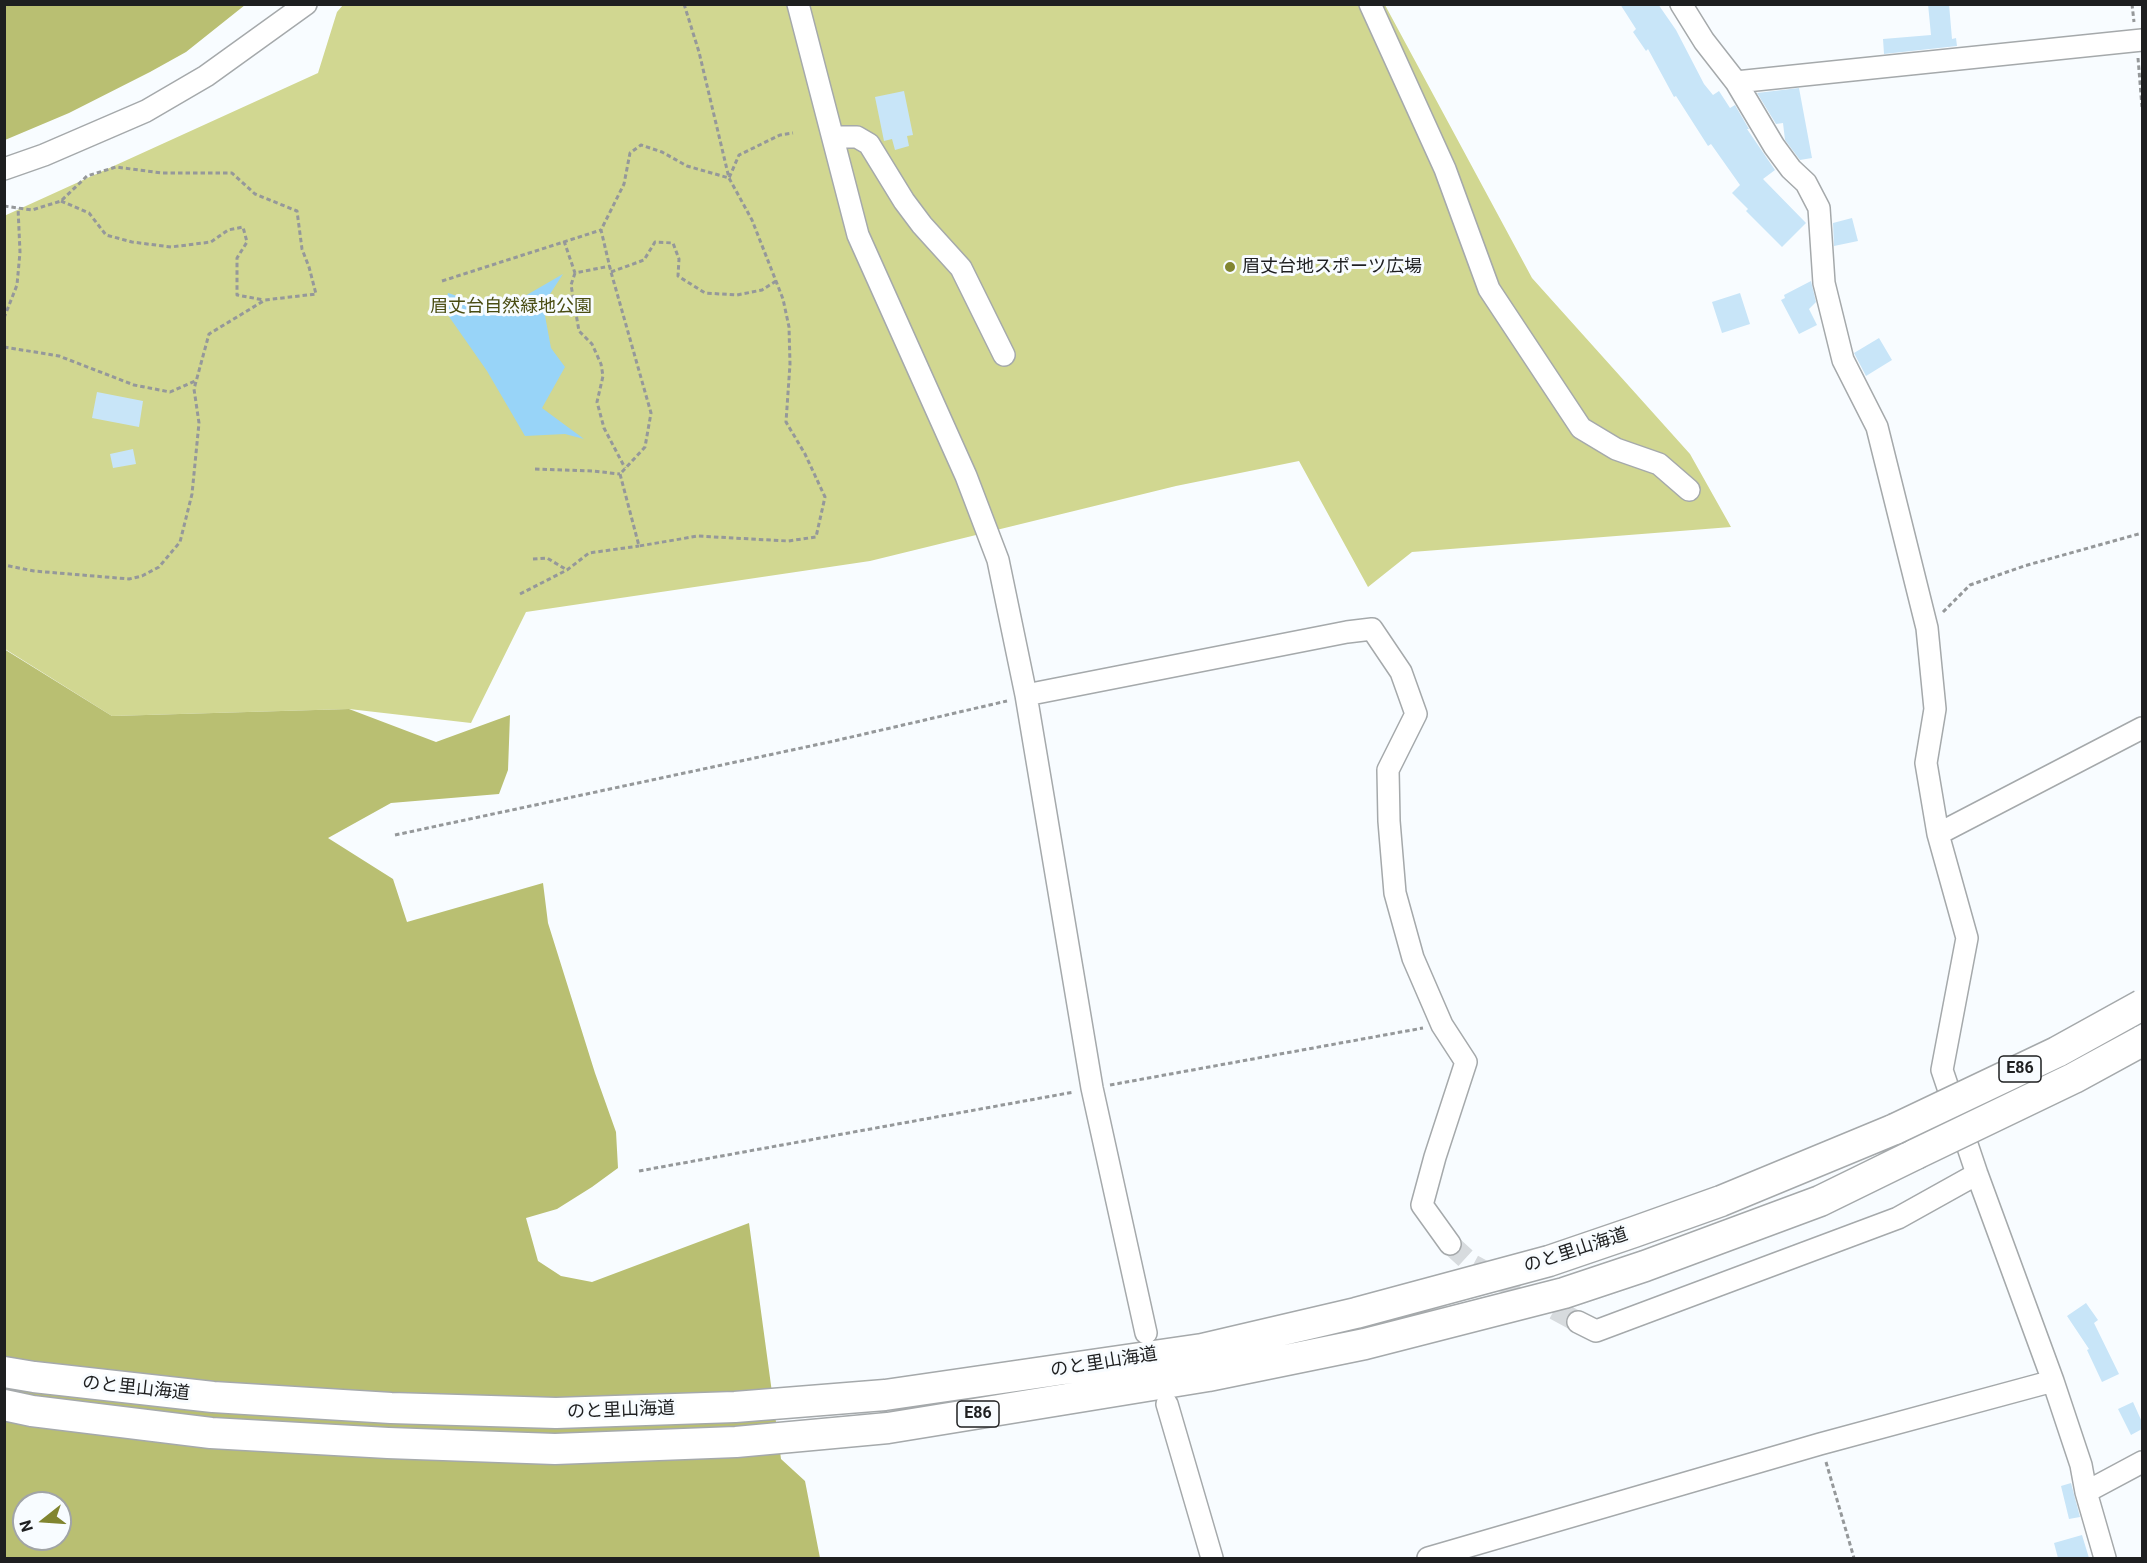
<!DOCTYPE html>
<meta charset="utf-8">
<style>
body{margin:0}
#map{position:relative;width:2147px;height:1563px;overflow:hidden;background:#f8fcff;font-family:Roboto,sans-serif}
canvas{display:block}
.frame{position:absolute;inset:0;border:6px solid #1e1f20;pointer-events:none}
.north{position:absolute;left:12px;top:1491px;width:60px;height:60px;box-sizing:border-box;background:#f8fcff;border:2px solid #a1a4a6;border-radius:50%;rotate:253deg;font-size:16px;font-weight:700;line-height:24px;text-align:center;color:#1e1f20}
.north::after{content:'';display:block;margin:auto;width:21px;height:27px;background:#818530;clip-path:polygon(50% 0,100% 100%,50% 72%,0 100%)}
</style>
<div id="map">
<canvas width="2147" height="1563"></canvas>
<div class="frame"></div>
<div class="north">N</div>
</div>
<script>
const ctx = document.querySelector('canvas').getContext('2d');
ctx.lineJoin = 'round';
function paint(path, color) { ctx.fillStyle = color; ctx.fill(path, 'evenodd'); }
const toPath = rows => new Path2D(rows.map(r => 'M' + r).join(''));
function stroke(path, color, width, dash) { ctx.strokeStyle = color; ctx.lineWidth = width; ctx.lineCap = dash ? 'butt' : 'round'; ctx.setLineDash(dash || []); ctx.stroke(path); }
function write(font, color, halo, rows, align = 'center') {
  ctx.font = font + ' Roboto,"Noto Sans JP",sans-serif'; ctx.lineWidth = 6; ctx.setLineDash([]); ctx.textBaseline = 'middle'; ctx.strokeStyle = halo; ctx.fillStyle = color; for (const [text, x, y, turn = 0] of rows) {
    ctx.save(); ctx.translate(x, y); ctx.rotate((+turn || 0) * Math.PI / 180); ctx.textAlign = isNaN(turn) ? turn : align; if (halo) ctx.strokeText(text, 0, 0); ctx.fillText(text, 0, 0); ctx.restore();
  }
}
const green = toPath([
 [343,5,1385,5,1532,278,1690,454,1731,527,1412,552,1368,587,1299,461,1176,486,870,561,526,612,471,723,349,709,112,716,5,649,4,216,318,73,337,12]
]);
const forest = toPath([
 [5,4,245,4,245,5,186,52,150,72,69,113,5,140],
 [4,649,112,716,349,709,436,742,510,715,508,770,499,794,391,803,328,838,393,879,407,922,543,883,548,923,595,1073,616,1132,618,1168,592,1187,557,1209,526,1218,538,1261,561,1276,592,1282,749,1223,781,1459,805,1481,820,1558,5,1558],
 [24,1503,60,1503,60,1539,24,1539]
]);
const water = toPath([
 [563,274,543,305,551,348,565,367,542,408,584,439,565,434,525,436,487,371,443,308,448,293,485,305,518,300]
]);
const building = toPath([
 [1620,4,1658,4,1676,30,1704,84,1713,95,1719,91,1730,108,1735,105,1749,129,1747,129,1775,170,1763,179,1806,223,1782,247,1746,211,1748,209,1732,193,1740,185,1711,144,1708,146,1676,96,1674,97,1648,49,1646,51,1633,32,1636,29],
 [1928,4,1949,4,1952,39,1956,38,1957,46,1884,54,1883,39,1931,35],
 [1799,88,1812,158,1800,160,1785,140,1783,123,1776,124,1757,93],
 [904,91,913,135,907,136,909,146,895,150,892,139,884,141,875,97],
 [1852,218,1858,241,1834,246,1833,223],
 [1811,281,1816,302,1809,309,1817,325,1799,334,1781,300,1785,298,1784,295],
 [1740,293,1750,324,1722,333,1712,302],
 [1879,338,1892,360,1866,376,1854,353],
 [97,392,143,401,139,427,92,418],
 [133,449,136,464,113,468,110,454],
 [2086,1303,2098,1320,2094,1323,2119,1374,2102,1382,2087,1350,2089,1349,2067,1316],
 [2133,1402,2142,1422,2142,1429,2131,1435,2118,1409],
 [2071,1483,2080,1517,2069,1519,2061,1486],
 [2082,1535,2089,1558,2058,1558,2054,1543]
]);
const minorTunnel = toPath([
 [1450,1244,1473,1265,1578,1322]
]);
const path = toPath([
 [684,4,699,52,729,178,752,220,783,299,789,327,790,364,786,422,805,454,825,497,816,537,788,541,698,536,639,546,620,474,645,447,651,413,611,272,601,230,624,184,630,153,641,145,662,152,687,166,729,178,739,155,780,135,793,133],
 [2132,4,2134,22],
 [2138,58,2142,107],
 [61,201,89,213,106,235,132,242,171,247,211,242,228,230,243,227,247,242,237,258,237,295,264,300],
 [4,206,32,210,61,201,87,176,116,167,162,173,232,173,255,194,297,211,302,249,309,267,316,294,265,300,209,334,194,389,199,423,192,494,180,542,159,567,142,576,129,579,34,571,4,565],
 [564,241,575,273,610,266],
 [611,272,644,260,655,242,673,243,679,259,678,276,705,293,737,295,762,290,776,281],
 [575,273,571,285,579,331,592,344,601,364,603,376,597,402,604,428,625,468],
 [442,281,601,230],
 [4,318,17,285,20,252,18,208],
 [4,347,59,356,134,385,170,392,195,381],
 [535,469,592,471,620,474],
 [533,559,547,558,567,570],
 [520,594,567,570,589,553,639,546],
 [1943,612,1970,585,2024,566,2142,533],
 [395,835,834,741,1007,701],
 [1110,1085,1423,1028],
 [639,1171,1074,1092],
 [1826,1462,1854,1558]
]);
const minor = toPath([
 [798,4,858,235,966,476,998,560,1026,695,1092,1088,1146,1333],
 [1370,4,1445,169,1489,289,1581,428,1616,449,1659,464,1689,490],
 [1681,4,1704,41,1736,82,1774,146,1791,169,1806,183,1819,208,1824,283,1843,360,1877,427,1927,628,1935,709,1926,763,1938,834,1967,938,1942,1070,1977,1174,2053,1381,2081,1465,2086,1492,2105,1558],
 [1736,82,2142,40],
 [833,137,857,137,869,144,904,201,922,225,961,268,1004,355],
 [4,169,44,155,146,111,206,76,306,4],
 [1026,695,1347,632,1372,629,1401,672,1416,714,1388,770,1389,821,1395,893,1413,958,1442,1025,1466,1062,1435,1157,1422,1205,1450,1244],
 [1938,834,2142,728],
 [1578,1322,1596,1331,1898,1218,1977,1174],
 [1167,1404,1212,1558],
 [2086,1492,2142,1462],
 [1428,1558,1820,1444,2053,1381]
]);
const highway = toPath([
 [4,1372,34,1377,213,1397,391,1408,556,1413,735,1407,885,1395,1202,1349,1356,1313,1549,1261,1634,1232,1721,1201,1895,1129],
 [4,1405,32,1411,211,1433,388,1443,555,1449,736,1442,888,1428,1208,1376,1365,1344,1564,1293,1645,1266,1820,1201,1916,1154]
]);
const highwayBridge = toPath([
 [1895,1129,2057,1052,2142,1005],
 [1916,1154,2074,1078,2142,1041]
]);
const markers = [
 [1230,267,6,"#818530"]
];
const shields = [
 [2020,1069,42],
 [978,1414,42]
];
const shieldNames = [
 ["E86",2020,1069],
 ["E86",978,1414]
];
const poiNames = [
 ["眉丈台地スポーツ広場",1242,267]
];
const parkNames = [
 ["眉丈台自然緑地公園",511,307]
];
const streetNames = [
 ["のと里山海道",1576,1251,-18],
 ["のと里山海道",1104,1363,-9],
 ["のと里山海道",136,1389,6],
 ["のと里山海道",621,1411,-2]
];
paint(green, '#d1d791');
paint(forest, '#b9bf72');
paint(water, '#98d4f8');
paint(building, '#c8e5f8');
stroke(minorTunnel, '#d7dbde', 21, [21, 10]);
stroke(minor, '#a5a9ab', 24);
stroke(highway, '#a5a9ab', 33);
stroke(path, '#95989a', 3, [4.5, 3]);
stroke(minor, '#fff', 21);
stroke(highway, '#fff', 30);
stroke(highwayBridge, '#a5a9ab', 33, []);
stroke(highwayBridge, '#fff', 30);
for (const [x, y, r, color] of markers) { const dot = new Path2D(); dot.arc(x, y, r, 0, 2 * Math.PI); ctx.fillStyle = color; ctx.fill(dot); stroke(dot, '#f8fcff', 2); }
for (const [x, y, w] of shields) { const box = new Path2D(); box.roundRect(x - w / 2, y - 13, w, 26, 4.5); ctx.fillStyle = '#f8fcff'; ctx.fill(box); stroke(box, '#1e1f20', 1.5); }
write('bold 16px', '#1e1f20', null, shieldNames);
write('18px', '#1e1f20', '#f8fcff', poiNames, 'left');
write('18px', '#494c12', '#f8fcff', parkNames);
write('18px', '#1e1f20', '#f8fcff', streetNames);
</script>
